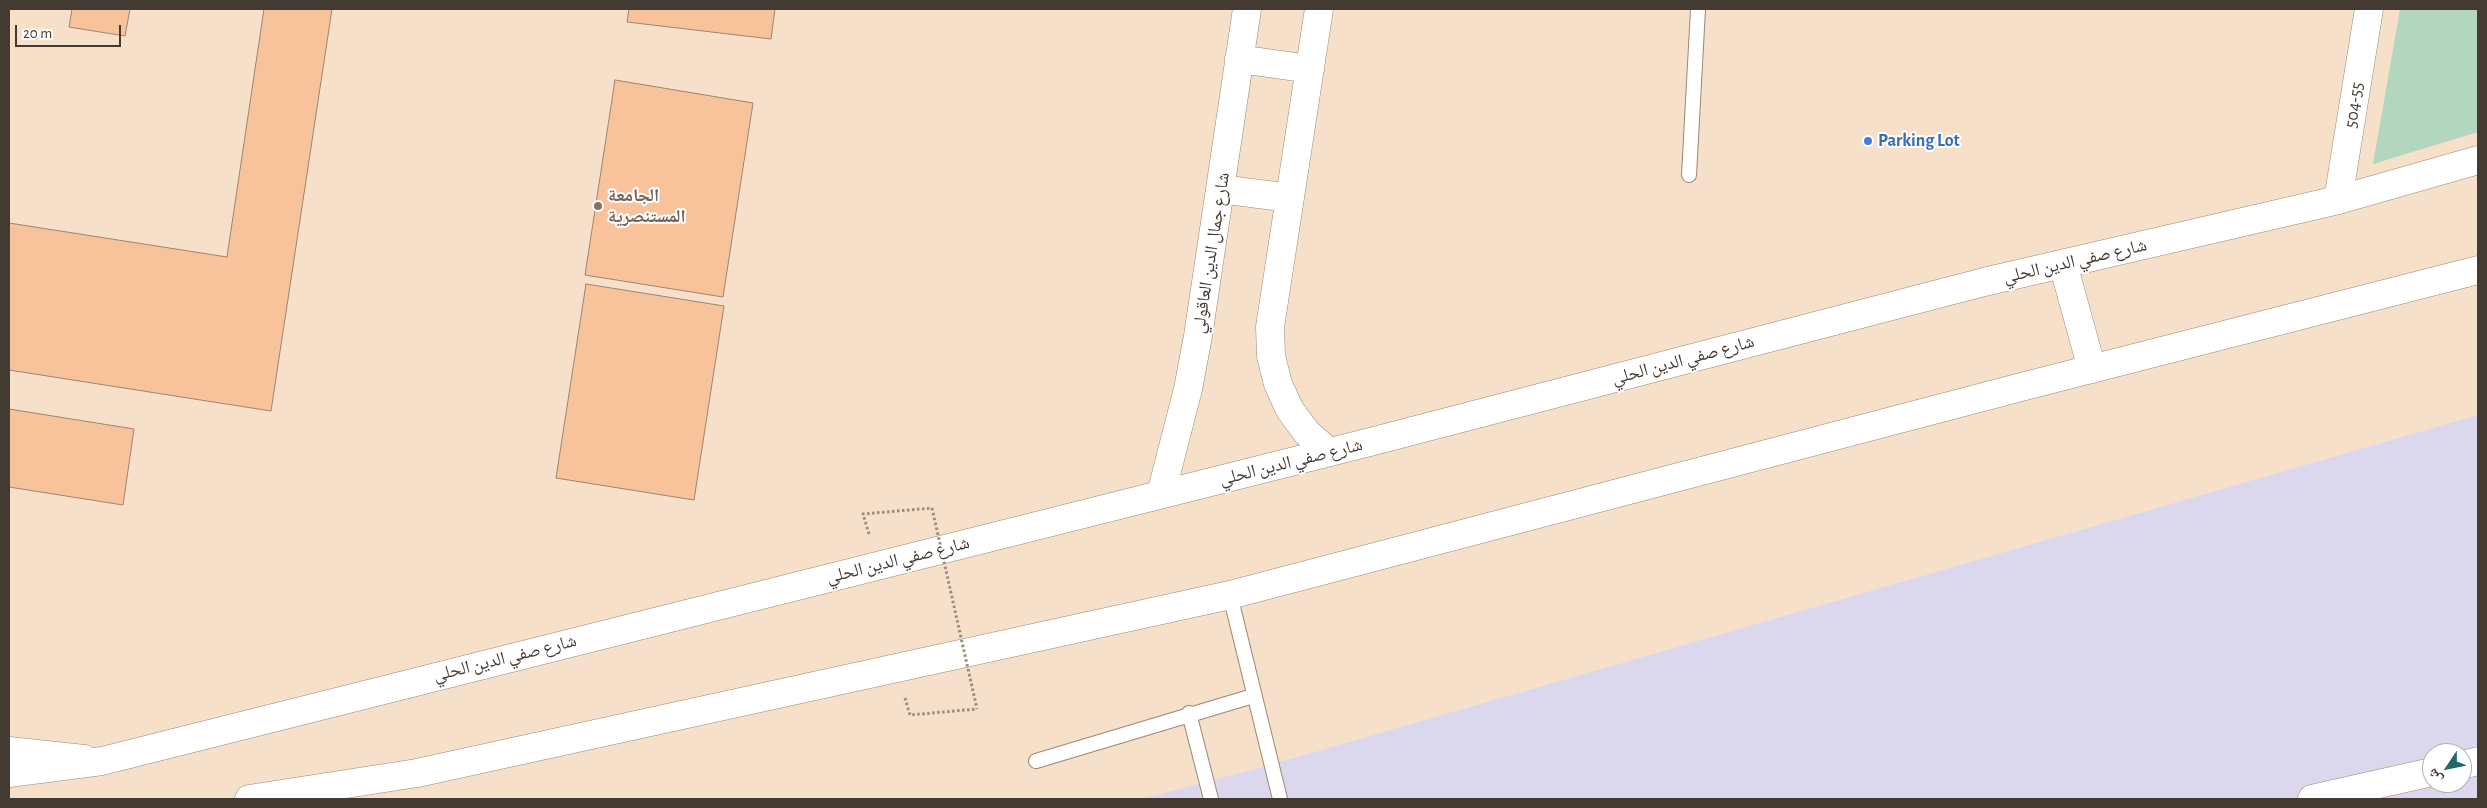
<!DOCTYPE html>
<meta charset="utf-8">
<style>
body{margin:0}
#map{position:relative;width:2487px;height:808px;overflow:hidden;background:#f7e0ca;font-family:"Alegreya Sans","Noto Naskh Arabic",sans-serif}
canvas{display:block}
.frame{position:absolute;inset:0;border:10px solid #433a31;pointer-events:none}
.north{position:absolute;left:2422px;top:743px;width:50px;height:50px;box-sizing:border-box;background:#fff;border:1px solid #b4b0ad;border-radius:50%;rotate:236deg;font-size:14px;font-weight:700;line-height:20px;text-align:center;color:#433a31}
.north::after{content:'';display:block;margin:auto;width:18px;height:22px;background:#1f6b6a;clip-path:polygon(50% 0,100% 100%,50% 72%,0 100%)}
.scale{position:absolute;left:15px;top:25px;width:106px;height:22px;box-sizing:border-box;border:2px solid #433a31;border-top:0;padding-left:6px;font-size:15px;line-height:18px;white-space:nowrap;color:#433a31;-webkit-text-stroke:4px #fff;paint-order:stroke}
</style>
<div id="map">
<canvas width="2487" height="808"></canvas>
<div class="frame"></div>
<div class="north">ش</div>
<div class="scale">20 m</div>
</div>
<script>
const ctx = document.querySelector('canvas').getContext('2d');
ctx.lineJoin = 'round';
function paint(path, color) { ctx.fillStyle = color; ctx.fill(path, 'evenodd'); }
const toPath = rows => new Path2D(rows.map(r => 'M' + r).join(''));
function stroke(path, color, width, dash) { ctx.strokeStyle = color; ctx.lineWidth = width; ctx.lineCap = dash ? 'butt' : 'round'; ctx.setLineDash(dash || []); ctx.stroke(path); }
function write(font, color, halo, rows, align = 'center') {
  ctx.font = font + ' "Alegreya Sans","Noto Naskh Arabic",sans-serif'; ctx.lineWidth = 4; ctx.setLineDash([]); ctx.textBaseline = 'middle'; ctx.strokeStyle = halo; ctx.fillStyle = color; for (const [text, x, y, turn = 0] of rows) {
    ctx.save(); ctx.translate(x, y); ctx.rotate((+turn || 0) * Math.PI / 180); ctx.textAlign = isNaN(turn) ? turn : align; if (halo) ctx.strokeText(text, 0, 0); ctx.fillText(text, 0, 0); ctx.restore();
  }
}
const industrial = toPath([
 [2478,415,2478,799,1141,799,1263,767],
 [2432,753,2462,753,2462,783,2432,783]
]);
const green = toPath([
 [2400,9,2478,9,2478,132,2373,164]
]);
const building = toPath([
 [72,9,130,9,125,36,69,27,72,9],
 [264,9,332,9,271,411,9,370,9,223,227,257,264,9],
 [629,9,775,9,771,39,627,22,629,9],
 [615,80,753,103,723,297,585,275,615,80],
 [586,284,724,306,694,500,556,478,586,284],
 [9,409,134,429,123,505,9,487,9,409]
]);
const path = toPath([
 [869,534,863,514,932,508],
 [905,698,910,715,977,709]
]);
const service = toPath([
 [1689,175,1698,9],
 [1230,595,1280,799],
 [1189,713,1211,799],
 [1036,761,1253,696]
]);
const minor = toPath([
 [2338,200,2369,9],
 [2462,765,2478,761],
 [2312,799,2432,772]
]);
const tertiary = toPath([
 [1319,9,1270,327,1271,356,1278,384,1290,410,1307,433,1329,452],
 [1239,59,1310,69],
 [1220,189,1290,198],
 [1161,494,1188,389,1198,336,1247,9],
 [9,751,84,759]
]);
const primary = toPath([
 [2063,264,2092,369],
 [9,773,102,761,1370,442,1984,282,2338,200,2478,160],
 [249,799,417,773,1230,595,2025,386,2478,270]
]);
const pathBridge = toPath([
 [932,508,977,709]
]);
const markers = [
 [1868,141,5,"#3f7fe0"],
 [598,206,5,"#8d6e63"]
];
const streetNames = [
 ["504-55",2354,105,-81],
 ["شارع جمال الدين العاقولي",1211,253,-81],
 ["شارع صفي الدين الحلي",2075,261,-13],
 ["شارع صفي الدين الحلي",1683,360,-15],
 ["شارع صفي الدين الحلي",1291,462,-14],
 ["شارع صفي الدين الحلي",898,560,-14],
 ["شارع صفي الدين الحلي",505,658,-14]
];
const shopNames = [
 ["Parking Lot",1878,141]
];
const educationNames = [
 ["الجامعة",608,196],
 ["المستنصرية",608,217]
];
paint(industrial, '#dbd7ed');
paint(green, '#b2d7be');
paint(building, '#f8c39b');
stroke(building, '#9c8472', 1);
stroke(service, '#9c8773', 16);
stroke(minor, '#9c8773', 29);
stroke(tertiary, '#9c8773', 29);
stroke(primary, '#9c8773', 29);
stroke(path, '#9c8c7d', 3, [2.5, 2.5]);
stroke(service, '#fff', 14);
stroke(minor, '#fff', 28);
stroke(tertiary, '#fff', 28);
stroke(primary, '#fff', 28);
stroke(pathBridge, '#9c8c7d', 3, [2.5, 2.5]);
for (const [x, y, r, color] of markers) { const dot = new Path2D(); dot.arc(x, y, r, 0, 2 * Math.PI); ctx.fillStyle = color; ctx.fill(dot); stroke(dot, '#fff', 2); }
write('18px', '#433a31', '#fff', streetNames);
write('bold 18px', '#366cbe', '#fff', shopNames, 'left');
write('bold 18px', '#785e54', '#fff', educationNames, 'left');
</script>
